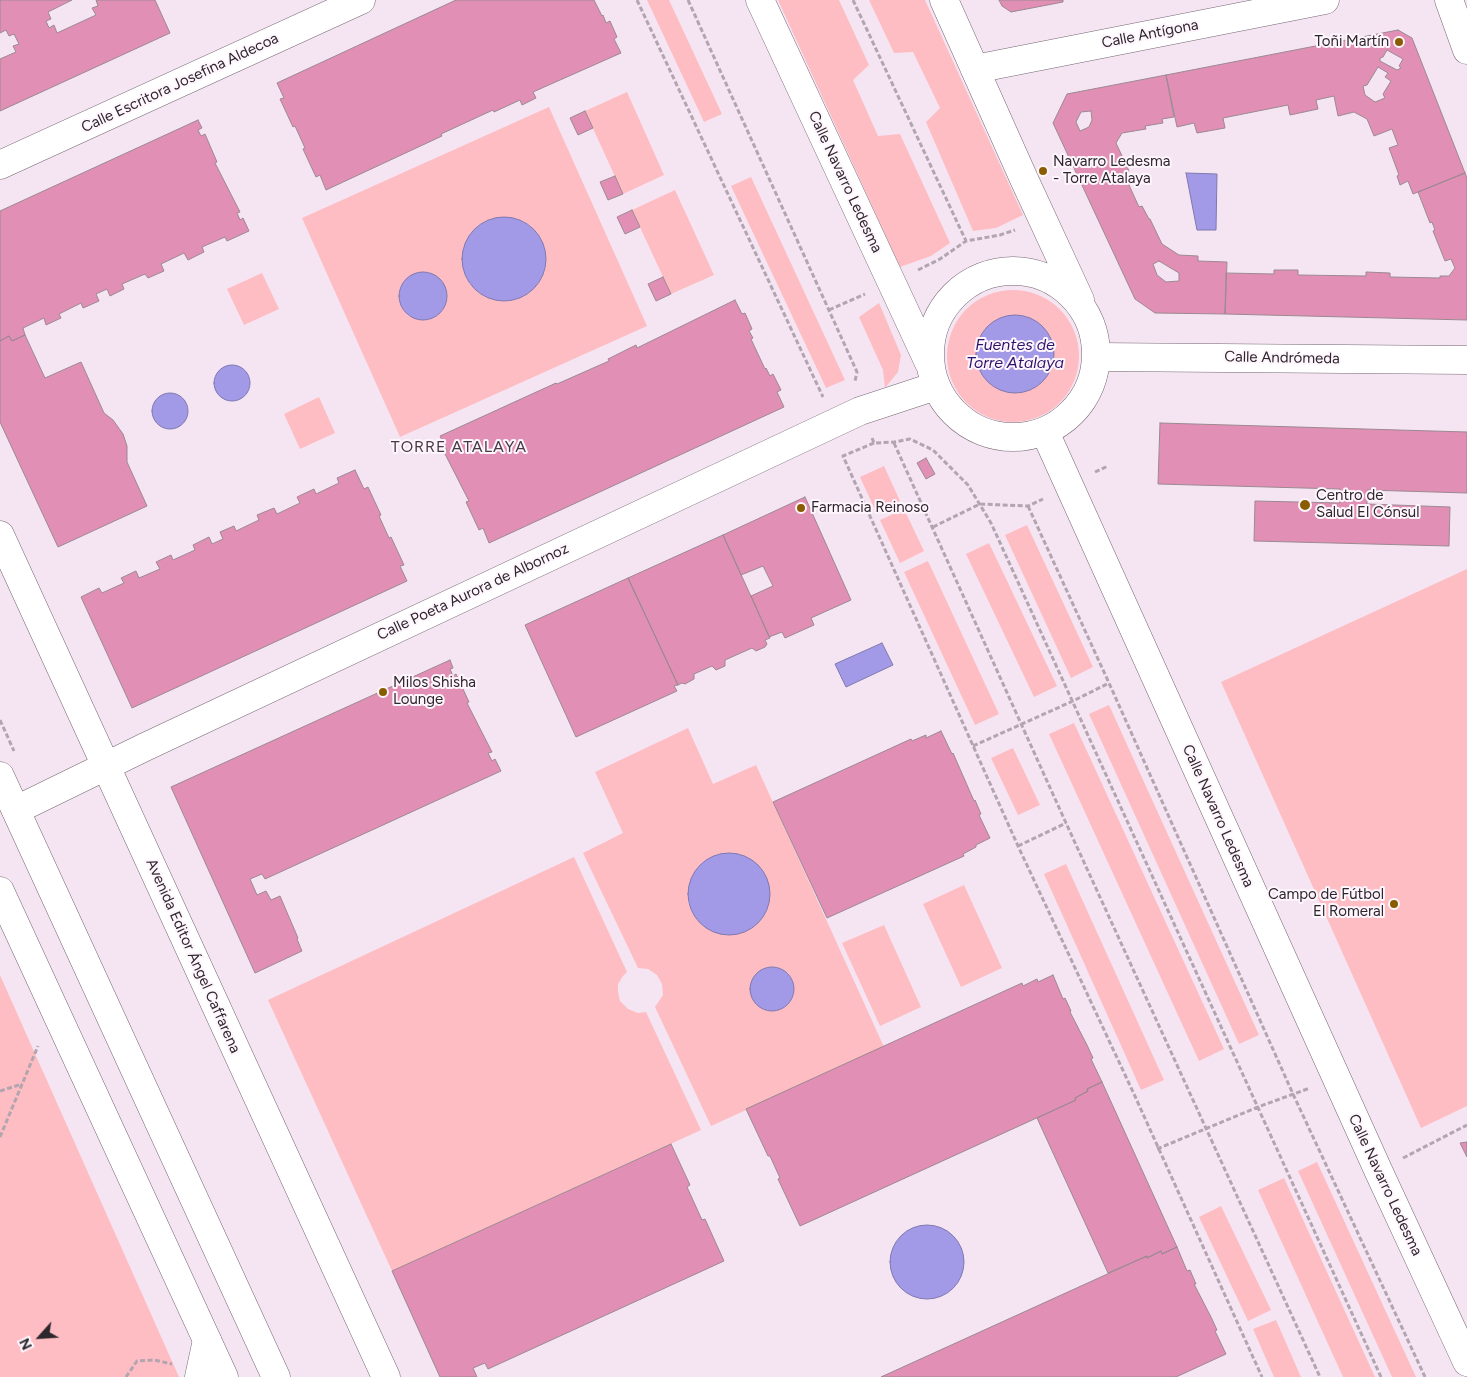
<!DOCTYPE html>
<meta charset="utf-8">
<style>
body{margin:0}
#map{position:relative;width:1467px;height:1377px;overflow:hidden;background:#f5e5f3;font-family:Figtree,sans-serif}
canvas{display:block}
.north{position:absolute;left:15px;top:1312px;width:50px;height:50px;-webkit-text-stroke:4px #fef5fd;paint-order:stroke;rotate:244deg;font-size:14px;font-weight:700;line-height:20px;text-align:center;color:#2d272c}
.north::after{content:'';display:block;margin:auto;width:18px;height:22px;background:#2d272c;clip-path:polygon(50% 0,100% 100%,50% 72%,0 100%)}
</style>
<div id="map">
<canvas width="1467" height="1377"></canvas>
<div class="north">N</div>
</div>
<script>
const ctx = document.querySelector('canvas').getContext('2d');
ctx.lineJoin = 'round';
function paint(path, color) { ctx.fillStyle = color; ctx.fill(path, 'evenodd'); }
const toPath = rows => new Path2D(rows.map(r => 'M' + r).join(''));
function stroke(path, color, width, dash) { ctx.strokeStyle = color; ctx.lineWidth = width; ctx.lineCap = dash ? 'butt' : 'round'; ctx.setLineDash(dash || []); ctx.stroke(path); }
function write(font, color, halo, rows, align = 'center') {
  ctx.font = font + ' Figtree,sans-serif'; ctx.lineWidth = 4; ctx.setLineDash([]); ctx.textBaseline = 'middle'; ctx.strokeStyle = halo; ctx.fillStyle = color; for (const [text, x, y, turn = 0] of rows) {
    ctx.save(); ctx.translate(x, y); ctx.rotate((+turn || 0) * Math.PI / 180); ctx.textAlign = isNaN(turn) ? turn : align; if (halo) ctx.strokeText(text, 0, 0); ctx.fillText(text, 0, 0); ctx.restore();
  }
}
const green = toPath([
 [647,0,669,0,722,114,704,122],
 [778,0,839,0,869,65,853,80,878,136,900,134,950,243,931,256,900,267],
 [869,0,925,0,1023,215,996,228,973,231,926,122,940,108,913,52,894,53],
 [627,92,664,175,623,194,585,111],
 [549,107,647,326,400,437,302,218],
 [496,218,516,219,529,225,541,238,545,250,546,266,540,281,529,293,514,300,506,301,486,297,478,292,469,283,463,267,463,249,471,233,482,224],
 [423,272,430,273,440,280,445,288,447,295,445,305,441,312,434,318,424,320,408,316,402,308,399,299,400,287,406,279,412,275],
 [751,177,845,380,826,388,731,186],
 [675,190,714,275,671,294,632,210],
 [262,273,279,309,244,325,227,289],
 '947 356a66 66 0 1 1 132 0a66 66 0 1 1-132 0Z',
 [879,303,901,355,898,372,885,388,883,370,859,317],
 [319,397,335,433,300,449,284,414],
 [884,466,900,501,876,512,860,477],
 [904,509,924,551,900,563,880,520],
 [1027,525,1093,667,1071,678,1005,535],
 [989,543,1057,686,1034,697,966,554],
 [928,561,999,714,975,725,904,572],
 [1467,569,1467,1106,1421,1128,1221,682],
 [1109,705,1259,1035,1239,1044,1089,714],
 [1074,723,1224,1049,1199,1061,1049,734],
 [688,728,713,784,756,765,884,1047,711,1126,655,1007,663,995,662,984,657,975,648,969,638,968,583,853,623,833,595,772],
 [732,853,744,856,754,862,767,882,769,900,763,916,754,926,732,934,726,935,712,931,700,923,692,912,688,902,700,864,716,855],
 [768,967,775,967,788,973,792,979,794,987,794,994,791,1001,786,1006,779,1010],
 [1013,748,1040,805,1018,815,991,758],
 [574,857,627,972,623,976,618,984,618,992,620,1001,628,1009,638,1013,646,1012,701,1130,392,1271,268,1000],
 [1066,864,1164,1080,1141,1090,1044,874],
 [964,885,1002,968,961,987,923,904],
 [884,925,921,1007,880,1026,842,943],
 [0,975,179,1377,0,1377],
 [1317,1162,1416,1377,1392,1377,1298,1171],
 [1284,1178,1375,1377,1343,1377,1258,1190],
 [1221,1206,1271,1310,1248,1321,1199,1217],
 [1276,1320,1301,1377,1274,1377,1253,1329]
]);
const water = toPath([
 [1186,173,1217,174,1216,230,1197,230,1186,173],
 '462 259a42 42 0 1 1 84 0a42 42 0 1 1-84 0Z',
 '399 296a24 24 0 1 1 48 0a24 24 0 1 1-48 0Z',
 '976 354a39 39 0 1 1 78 0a39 39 0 1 1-78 0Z',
 '214 383a18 18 0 1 1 36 0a18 18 0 1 1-36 0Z',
 '152 411a18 18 0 1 1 36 0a18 18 0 1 1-36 0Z',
 [882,643,893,665,846,687,835,664,882,643],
 '688 894a41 41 0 1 1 82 0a41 41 0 1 1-82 0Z',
 '750 989a22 22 0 1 1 44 0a22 22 0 1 1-44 0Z',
 '890 1262a37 37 0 1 1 74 0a37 37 0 1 1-74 0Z'
]);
const building = toPath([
 [0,0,72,0,48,12,51,19,46,21,49,28,54,25,57,33,96,15,92,8,98,6,96,0,155,0,170,33,0,111,0,59,16,52,13,46,19,44,14,34,9,36,6,30,0,33,0,0],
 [456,0,594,0,602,16,603,15,606,23,610,21,617,37,614,39,621,53,533,92,536,98,522,105,520,100,494,112,493,110,441,134,442,136,326,190,320,175,316,177,303,149,305,148,295,126,293,127,280,99,284,98,277,83,456,0],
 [999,0,1063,0,1063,2,1011,12,1002,6,999,0],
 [1398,30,1412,38,1465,173,1413,194,1408,181,1400,185,1397,176,1399,175,1389,148,1398,145,1392,129,1374,136,1367,119,1354,112,1338,116,1334,96,1316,100,1318,109,1290,115,1288,105,1223,118,1225,128,1197,133,1194,123,1177,127,1166,75,1398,30],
 [1387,50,1403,59,1399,66,1401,68,1397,70,1380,61,1380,58,1383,57,1387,50],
 [1378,67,1388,73,1385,77,1391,81,1383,94,1385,98,1375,102,1365,95,1363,86,1367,85,1378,67],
 [1166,75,1174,117,1162,119,1163,123,1145,126,1146,129,1122,133,1116,143,1129,171,1127,172,1132,184,1129,185,1139,207,1142,206,1149,219,1150,219,1162,244,1179,255,1198,256,1198,261,1227,262,1225,314,1155,313,1135,299,1053,123,1067,94,1166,75],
 [1091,111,1092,120,1089,127,1080,131,1076,122,1081,112,1091,111],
 [1159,261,1179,273,1179,281,1166,282,1157,275,1153,264,1159,261],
 [585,111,593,128,578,135,570,118,585,111],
 [198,120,202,128,198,130,201,136,205,134,217,162,215,163,240,212,237,213,240,220,243,218,249,231,227,241,225,237,202,247,204,252,188,260,184,253,161,264,164,271,148,278,145,274,122,284,124,289,110,296,107,289,96,294,99,301,83,308,81,303,59,314,61,318,46,325,44,318,23,328,25,335,12,341,9,336,0,341,0,211,198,120],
 [1465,173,1467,178,1467,320,1225,314,1226,273,1274,274,1274,270,1298,270,1298,275,1366,276,1366,272,1390,273,1390,277,1440,278,1440,276,1449,276,1455,268,1451,259,1445,261,1433,231,1435,230,1432,222,1430,223,1418,192,1465,173],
 [615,176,623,194,608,200,600,182,615,176],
 [632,210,640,227,625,234,617,217,632,210],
 [663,277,671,294,656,301,648,284,663,277],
 [735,300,742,314,745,313,752,329,749,331,753,338,751,339,765,369,766,368,770,376,773,374,781,390,777,392,784,407,489,543,483,528,479,530,466,502,469,501,444,452,447,451,440,436,556,383,557,384,609,361,608,359,636,345,637,348,735,300],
 [25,335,45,378,81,362,104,413,113,420,123,434,127,446,127,462,147,506,58,547,0,422,0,341,9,336,12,341,25,335],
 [1160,423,1467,432,1467,493,1367,490,1367,504,1450,507,1449,546,1254,541,1255,501,1340,503,1340,489,1158,484,1160,423],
 [926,458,935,474,926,479,917,463,926,458],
 [355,470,364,489,368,487,381,515,379,516,389,538,391,537,404,565,400,566,407,581,132,708,81,597,99,588,102,593,124,583,121,578,136,571,139,578,160,569,156,562,171,555,173,560,195,550,193,545,209,537,212,544,223,539,220,532,234,526,236,531,259,520,257,515,274,508,277,514,300,503,297,497,314,489,316,494,339,483,337,478,355,470],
 [805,497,851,600,811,618,814,625,785,638,782,632,769,637,751,596,773,586,763,566,741,575,723,535,805,497],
 [723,535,770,638,765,640,767,644,765,647,756,651,752,648,725,660,725,666,716,670,712,666,694,674,694,679,685,684,682,683,678,685,628,578,723,535],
 [628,578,678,685,674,686,677,691,576,737,525,625,628,578],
 [450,660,453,668,450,669,453,676,456,674,469,702,467,703,492,752,488,753,492,761,495,759,501,771,265,879,262,874,250,879,257,895,266,891,271,900,280,896,298,938,297,939,302,951,255,973,171,787,450,660],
 [941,731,952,754,953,753,974,801,975,800,981,814,979,815,990,838,976,845,976,847,963,854,964,856,827,918,773,802,911,739,912,741,926,735,926,738,941,731],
 [1053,975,1063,999,1065,998,1071,1011,1070,1012,1087,1045,1093,1058,1091,1059,1102,1082,1087,1089,1088,1091,1075,1098,1076,1100,800,1226,778,1179,780,1178,770,1156,768,1156,746,1109,1022,983,1023,986,1037,979,1038,982,1053,975],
 [1102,1082,1177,1247,1162,1254,1161,1251,1147,1258,1147,1256,1108,1273,1037,1118,1076,1100,1075,1098,1088,1091,1087,1089,1102,1082],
 [1467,1142,1467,1157,1460,1143,1467,1142],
 [671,1144,690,1185,687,1187,702,1220,705,1219,724,1261,488,1369,485,1363,473,1368,477,1377,440,1377,392,1271,671,1144],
 [1177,1247,1187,1271,1190,1270,1196,1284,1194,1284,1211,1317,1217,1330,1215,1331,1226,1354,1176,1377,881,1377,1147,1256,1147,1258,1161,1251,1162,1254,1177,1247]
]);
const path = toPath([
 [637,0,823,397],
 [688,0,857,372,855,381],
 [853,0,966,241],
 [918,270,940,259,966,241,1000,235,1015,230],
 [829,310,865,294],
 [872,438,874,443,894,442,910,439,933,450,968,485,991,523,1381,1377],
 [874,443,843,456,1018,846,1134,1094,1262,1377],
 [894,443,1066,823,1320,1377],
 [1095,472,1108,466],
 [1028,506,1109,683,1293,1094,1425,1377],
 [933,527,980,504,1028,506,1043,499],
 [0,720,14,751],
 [973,746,1073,701,1109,683],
 [1018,846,1066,823],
 [0,1091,22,1084],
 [0,1137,38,1046],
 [1157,1149,1258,1107,1310,1088],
 [1403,1158,1467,1125],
 [126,1377,137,1361,154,1360,172,1364]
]);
const street = toPath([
 [1449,0,1467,50],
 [975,69,1325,0],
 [0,165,361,0],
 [1097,357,1467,360],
 [0,535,386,1377],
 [16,810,145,747,860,411,936,386],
 [199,1377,207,1340]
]);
const secondary = toPath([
 [760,0,929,363],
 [944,0,1024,179,1080,300],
 '930 354a83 83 0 1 1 166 0a83 83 0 1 1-166 0Z',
 [1045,432,1378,1170,1467,1362],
 [0,776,276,1377],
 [0,891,224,1377]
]);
const markers = [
 [1399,42,5,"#895c00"],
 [1043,171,5,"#895c00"],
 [1305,505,6,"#895c00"],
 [801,508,5,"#895c00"],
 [383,692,5,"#895c00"],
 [1394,904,5,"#895c00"]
];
const streetNames = [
 ["Calle Antígona",1150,34,-11],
 ["Calle Escritora Josefina Aldecoa",180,83,-25],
 ["Calle Navarro Ledesma",845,182,65],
 ["Calle Andrómeda",1282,358,1],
 ["Calle Poeta Aurora de Albornoz",473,592,-25],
 ["Calle Navarro Ledesma",1218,816,66],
 ["Avenida Editor Ángel Caffarena",193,956,66],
 ["Calle Navarro Ledesma",1385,1185,65]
];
const poiNames = [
 ["Toñi Martín",1389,42,"right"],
 ["Navarro Ledesma",1053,162],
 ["- Torre Atalaya",1053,179],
 ["Centro de",1316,496],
 ["Salud El Cónsul",1316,513],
 ["Farmacia Reinoso",811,508],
 ["Milos Shisha",393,683],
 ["Lounge",393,700],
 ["Campo de Fútbol",1384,895,"right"],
 ["El Romeral",1384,912,"right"]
];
const waterNames = [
 ["Fuentes de",1015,345],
 ["Torre Atalaya",1015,363]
];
const neighbourhoodNames = [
 ["TORRE ATALAYA",459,447]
];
paint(green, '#febdc3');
paint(water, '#a29ae6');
stroke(water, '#7f78ae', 1);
paint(building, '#e18fb4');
stroke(building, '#9b8991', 1);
stroke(street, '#746772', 29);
stroke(secondary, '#746772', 29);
stroke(path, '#b2a5b0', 3, [5, 2.5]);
stroke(street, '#fff', 28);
stroke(secondary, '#fff', 28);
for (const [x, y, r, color] of markers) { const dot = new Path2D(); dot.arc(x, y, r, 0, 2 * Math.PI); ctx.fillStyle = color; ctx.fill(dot); stroke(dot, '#fef5fd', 2); }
write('15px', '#2d272c', '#fef5fd', streetNames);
write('15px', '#2d272c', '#fef5fd', poiNames, 'left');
write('italic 16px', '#2d146b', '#fef5fd', waterNames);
ctx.letterSpacing = '1px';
write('16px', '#463a44', '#fef5fd', neighbourhoodNames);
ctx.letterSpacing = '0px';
</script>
